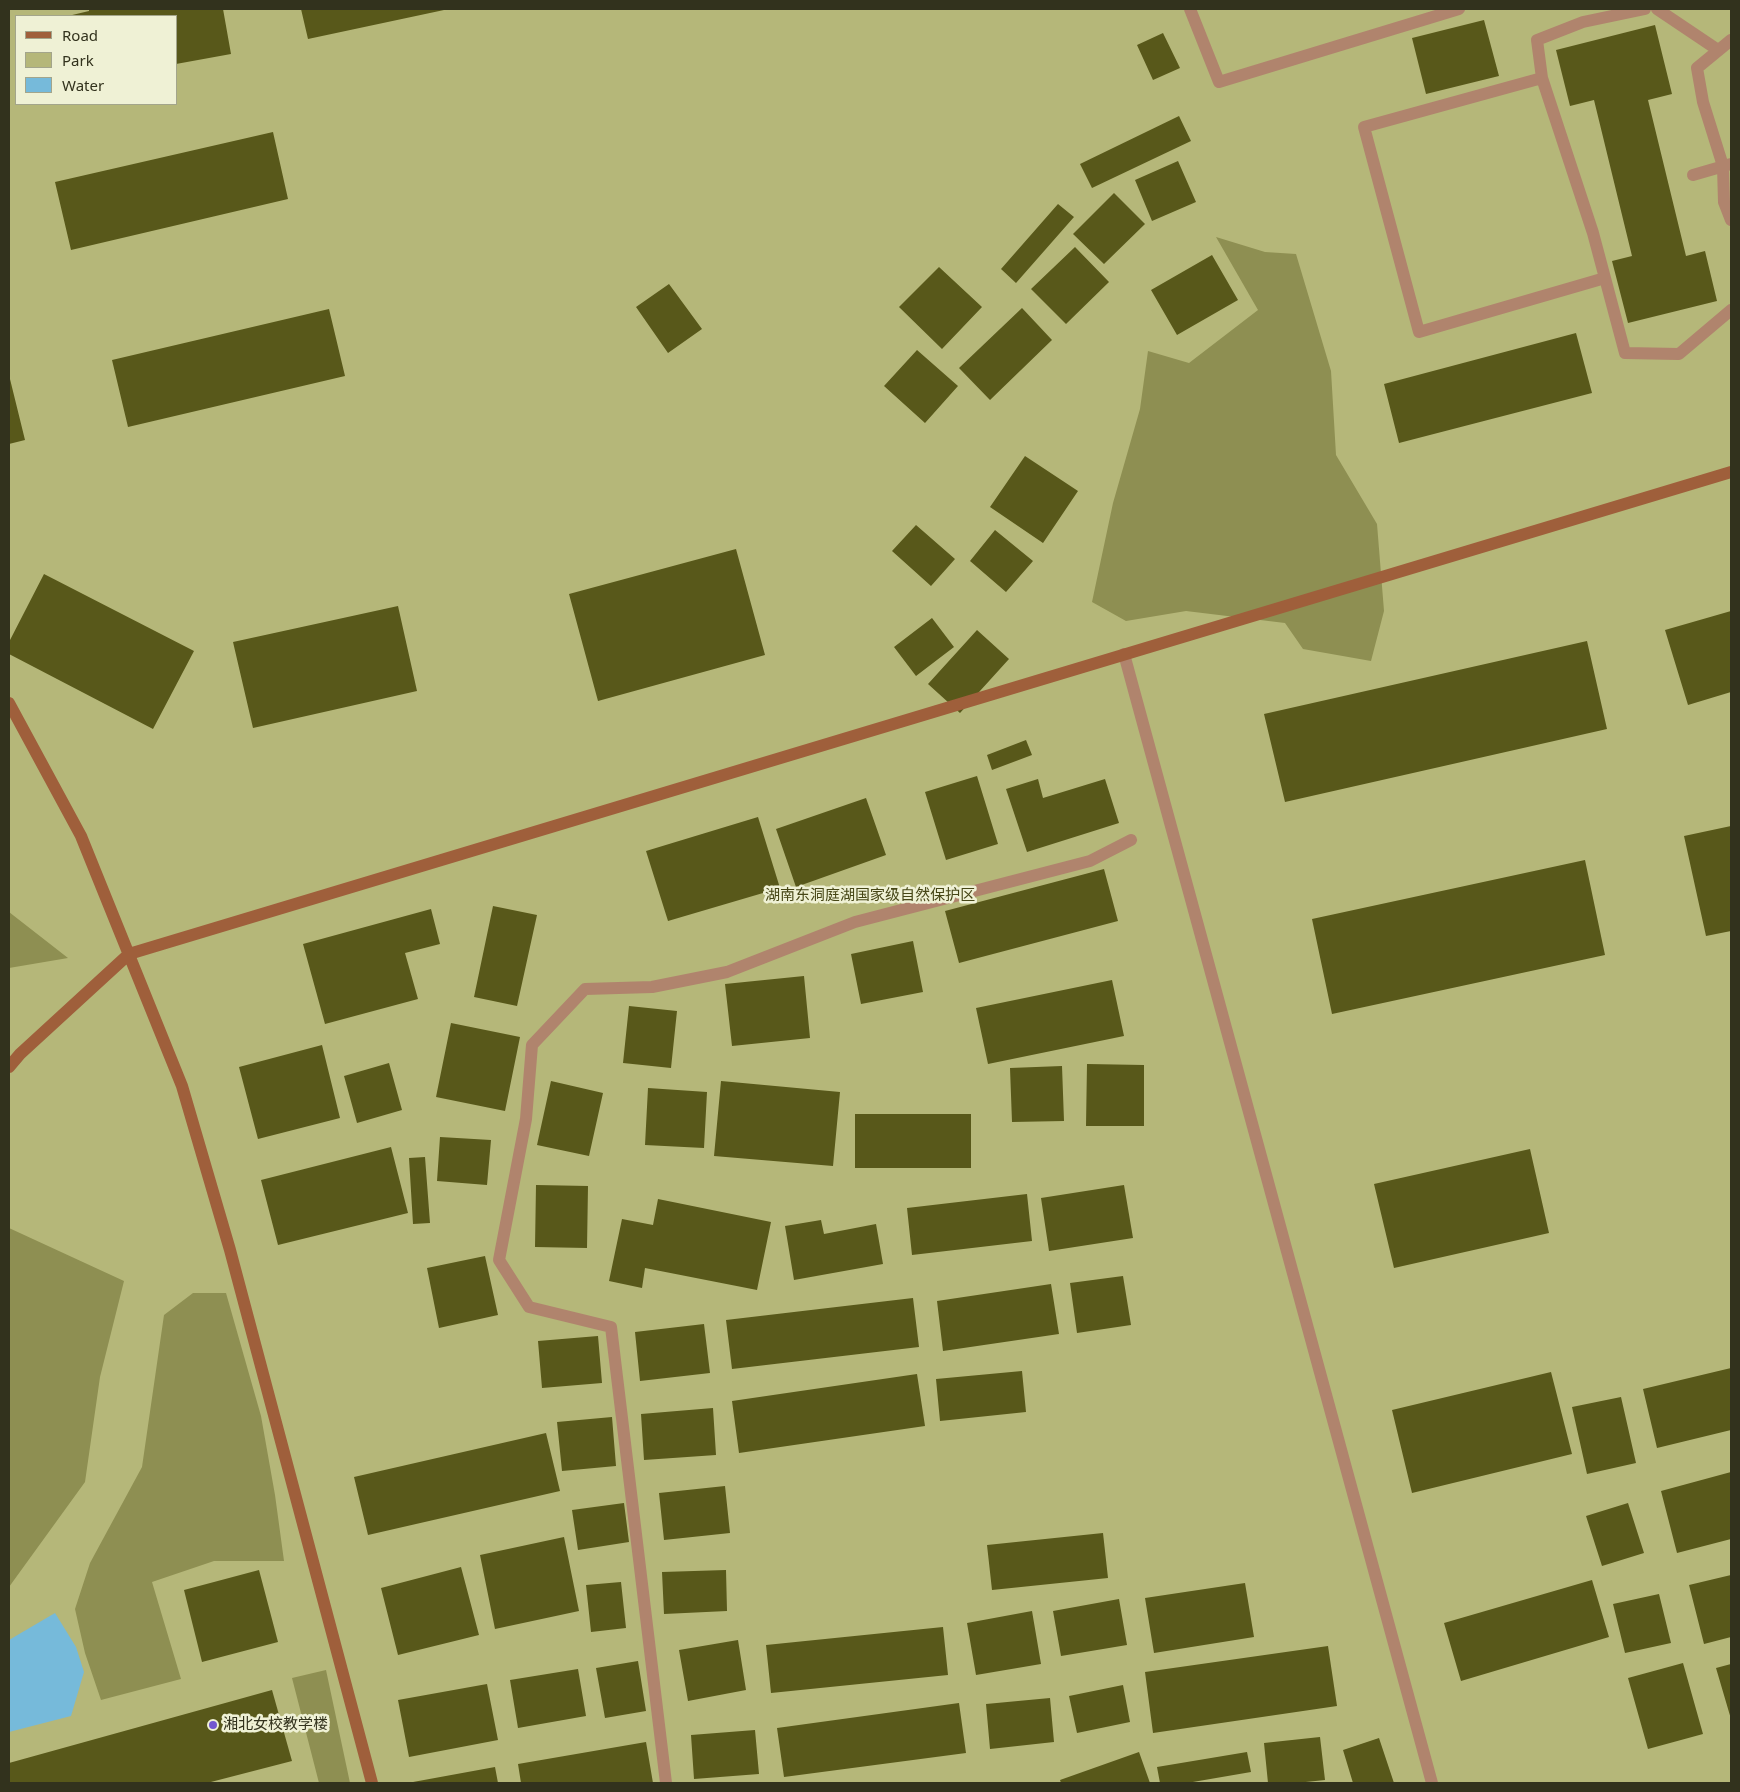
<!DOCTYPE html>
<meta charset="utf-8">
<style>
body{margin:0}
#map{position:relative;width:1740px;height:1792px;overflow:hidden;background:#d0d29b;font-family:"Noto Sans",sans-serif}
canvas{display:block}
.frame{position:absolute;inset:0;border:10px solid #32321d;pointer-events:none}
.legend{position:absolute;left:15px;top:15px;width:162px;height:90px;box-sizing:border-box;background:#eff1d5;border:1px solid #a3a58b;margin:0;padding:6px 9px;list-style:none;font-size:15px;color:#32321d}
.legend li{display:flex;align-items:center;gap:10px;height:25px}
.legend b{width:25px;border:1px solid #a3a58b}
</style>
<div id="map">
<canvas width="1740" height="1792"></canvas>
<div class="frame"></div>
<ul class="legend">
<li><b style="height:6px;background:#9f5f3b"></b>Road</li>
<li><b style="height:14px;background:#b5b779"></b>Park</li>
<li><b style="height:14px;background:#76bada"></b>Water</li>
</ul>
</div>
<script>
const ctx = document.querySelector('canvas').getContext('2d');
ctx.lineJoin = 'round';
function paint(path, color) { ctx.fillStyle = color; ctx.fill(path, 'evenodd'); }
const toPath = rows => new Path2D(rows.map(r => 'M' + r).join(''));
function stroke(path, color, width, dash) { ctx.strokeStyle = color; ctx.lineWidth = width; ctx.lineCap = dash ? 'butt' : 'round'; ctx.setLineDash(dash || []); ctx.stroke(path); }
function write(font, color, halo, rows, align = 'center') {
  ctx.font = font + ' "Noto Sans","Noto Sans SC",sans-serif'; ctx.lineWidth = 5; ctx.setLineDash([]); ctx.textBaseline = 'middle'; ctx.strokeStyle = halo; ctx.fillStyle = color; for (const [text, x, y, turn = 0] of rows) {
    ctx.save(); ctx.translate(x, y); ctx.rotate((+turn || 0) * Math.PI / 180); ctx.textAlign = isNaN(turn) ? turn : align; if (halo) ctx.strokeText(text, 0, 0); ctx.fillText(text, 0, 0); ctx.restore();
  }
}
const green = toPath([
 [9,9,1731,9,1731,1783,9,1783],
 [16,16,176,16,176,104,16,104]
]);
const forest = toPath([
 [1216,237,1265,252,1296,254,1331,371,1336,455,1377,524,1384,611,1371,661,1303,649,1285,623,1186,611,1126,621,1092,602,1113,503,1140,409,1148,351,1189,363,1258,310],
 [9,912,68,958,9,968],
 [9,1228,124,1281,100,1377,85,1482,9,1587],
 [193,1293,226,1293,261,1416,275,1495,284,1561,214,1561,152,1582,181,1679,101,1700,85,1653,75,1609,90,1563,142,1467,164,1315],
 [326,1670,350,1783,319,1783,292,1678]
]);
const water = toPath([
 [55,1613,76,1647,84,1672,71,1716,9,1732,9,1640]
]);
const building = toPath([
 [89,9,223,9,231,54,176,64,176,16,68,16,89,11],
 [301,9,444,9,444,10,308,39],
 [1484,20,1499,76,1426,94,1412,38],
 [1655,25,1672,94,1648,100,1686,256,1705,251,1717,301,1628,323,1612,261,1632,256,1594,100,1570,106,1556,50],
 [1163,33,1180,68,1153,80,1137,45],
 [1179,116,1191,141,1092,188,1080,164],
 [273,132,288,199,71,250,55,182],
 [1178,161,1196,202,1152,221,1135,180],
 [1114,193,1145,224,1104,264,1073,234],
 [1058,204,1074,217,1016,283,1001,269],
 [1075,247,1109,282,1066,324,1031,289],
 [1212,255,1238,300,1177,335,1151,290],
 [939,267,982,307,942,349,899,307],
 [669,284,702,329,668,353,636,307],
 [1022,308,1052,340,990,400,959,368],
 [329,309,345,376,128,427,112,360],
 [1576,333,1592,393,1399,443,1384,384],
 [917,350,958,386,925,423,884,386],
 [9,375,25,440,9,444],
 [1025,456,1078,491,1043,543,990,507],
 [916,525,955,559,931,586,892,551],
 [995,530,1033,561,1006,592,970,561],
 [736,549,765,655,598,701,569,594],
 [44,574,194,651,153,729,9,654,9,642],
 [398,606,417,691,253,728,233,642],
 [1731,611,1731,692,1688,705,1665,630],
 [932,618,954,647,916,676,894,647],
 [977,630,1009,659,960,713,928,684],
 [1587,641,1607,729,1285,802,1264,714],
 [1026,740,1032,755,992,770,987,755],
 [977,776,998,844,946,860,925,792],
 [1038,779,1043,798,1105,779,1119,823,1027,852,1006,789],
 [866,798,886,855,796,887,776,829],
 [758,817,780,888,668,921,646,851],
 [1731,826,1731,931,1706,936,1684,836],
 [1585,860,1605,955,1332,1014,1312,919],
 [1104,869,1118,921,959,963,945,911],
 [493,906,537,915,517,1006,474,997],
 [431,909,440,944,405,953,418,999,325,1024,303,944],
 [913,941,923,992,861,1004,851,954],
 [804,976,810,1038,732,1046,725,984],
 [1112,980,1124,1036,988,1064,976,1008],
 [629,1006,677,1011,671,1068,623,1063],
 [451,1023,520,1037,505,1111,436,1097],
 [322,1045,340,1118,258,1139,239,1067],
 [389,1063,402,1110,357,1123,344,1076],
 [1087,1064,1144,1065,1144,1126,1086,1126],
 [1062,1066,1064,1121,1012,1122,1010,1068],
 [551,1081,603,1093,589,1156,537,1145],
 [721,1081,840,1092,833,1166,714,1156],
 [648,1088,707,1092,704,1148,645,1145],
 [855,1114,971,1114,971,1168,855,1168],
 [440,1137,491,1140,487,1185,437,1181],
 [391,1147,408,1213,278,1245,261,1180],
 [1530,1149,1549,1233,1394,1268,1374,1184],
 [425,1157,430,1223,413,1224,409,1158],
 [536,1185,588,1186,587,1248,535,1247],
 [1124,1185,1133,1238,1049,1251,1041,1198],
 [1027,1194,1032,1241,912,1255,907,1208],
 [658,1199,771,1222,757,1290,645,1268,642,1288,609,1281,622,1219,653,1225],
 [821,1220,824,1234,876,1224,883,1264,794,1280,785,1226],
 [485,1256,498,1315,439,1328,427,1268],
 [1123,1276,1131,1325,1077,1333,1070,1283],
 [1051,1284,1059,1334,943,1351,937,1301],
 [913,1298,919,1347,732,1369,726,1320],
 [704,1324,710,1373,640,1381,635,1332],
 [598,1336,602,1383,542,1388,538,1341],
 [1731,1368,1731,1430,1657,1448,1643,1389],
 [1022,1371,1026,1412,940,1421,936,1379],
 [1551,1372,1572,1454,1412,1493,1392,1410],
 [917,1374,925,1426,739,1453,732,1401],
 [1621,1397,1636,1463,1587,1474,1572,1407],
 [713,1408,716,1455,644,1460,641,1414],
 [612,1417,616,1466,562,1471,557,1422],
 [546,1433,560,1491,368,1535,354,1477],
 [1731,1472,1731,1539,1677,1553,1661,1491],
 [725,1486,730,1533,664,1540,659,1493],
 [624,1503,629,1542,578,1550,572,1510],
 [1628,1503,1644,1553,1602,1566,1586,1516],
 [1103,1533,1108,1578,992,1590,987,1545],
 [564,1537,579,1611,495,1629,480,1555],
 [461,1567,479,1635,398,1655,381,1588],
 [259,1570,278,1642,202,1662,184,1590],
 [726,1570,727,1611,664,1614,662,1572],
 [1731,1575,1731,1637,1704,1644,1689,1585],
 [1592,1580,1609,1637,1461,1681,1444,1623],
 [621,1582,626,1628,591,1632,586,1585],
 [1245,1583,1254,1637,1154,1653,1145,1598],
 [1659,1594,1671,1643,1625,1653,1613,1604],
 [1119,1599,1127,1645,1061,1656,1053,1611],
 [1032,1611,1041,1664,976,1675,967,1623],
 [943,1627,948,1675,771,1693,766,1645],
 [738,1640,746,1690,688,1701,679,1650],
 [1328,1646,1337,1706,1153,1733,1145,1672],
 [638,1661,646,1711,605,1718,596,1668],
 [1683,1663,1703,1734,1648,1749,1628,1678],
 [1731,1664,1731,1719,1716,1668],
 [578,1669,586,1716,518,1728,510,1680],
 [487,1684,498,1740,409,1757,398,1700],
 [1123,1685,1130,1722,1077,1733,1069,1696],
 [272,1690,292,1761,207,1783,9,1783,9,1763],
 [1050,1698,1054,1742,990,1749,986,1704],
 [959,1703,966,1753,784,1777,777,1728],
 [755,1730,759,1774,694,1779,691,1735],
 [1320,1737,1325,1780,1296,1783,1268,1783,1264,1743],
 [1379,1738,1394,1783,1353,1783,1343,1750],
 [646,1742,653,1783,521,1783,518,1764],
 [1139,1752,1150,1783,1061,1783,1060,1780],
 [1247,1752,1251,1772,1187,1783,1160,1783,1157,1767],
 [495,1767,498,1783,413,1783,413,1782]
]);
const street = toPath([
 [1190,9,1219,82,1459,9],
 [1645,9,1583,22,1537,40,1542,78,1593,233,1625,353,1679,354,1731,310],
 [1657,9,1718,50],
 [1731,40,1697,68,1703,102,1723,166,1724,202,1731,220],
 [1542,78,1364,127,1419,332,1605,278],
 [1693,175,1731,164],
 [1124,654,1432,1783],
 [666,1783,611,1327,529,1307,499,1260,526,1119,532,1045,585,989,652,987,727,972,855,922,1090,861,1131,840]
]);
const secondary = toPath([
 [9,703,81,836,182,1086,230,1250,372,1783],
 [9,1067,20,1054,129,954,1731,472]
]);
const markers = [
 [213,1725,5,"#7256d0"]
];
const parkNames = [
 ["湖南东洞庭湖国家级自然保护区",870,896]
];
const poiNames = [
 ["湘北女校教学楼",223,1725]
];
paint(green, '#b5b779');
paint(forest, '#8e8f52');
paint(water, '#76bada');
paint(building, '#58581a');
stroke(street, '#b0846d', 12);
stroke(secondary, '#9f5f3b', 12);
for (const [x, y, r, color] of markers) { const dot = new Path2D(); dot.arc(x, y, r, 0, 2 * Math.PI); ctx.fillStyle = color; ctx.fill(dot); stroke(dot, '#eff1d5', 2); }
write('15px', '#464616', '#eff1d5', parkNames);
write('15px', '#32321d', '#eff1d5', poiNames, 'left');
</script>
